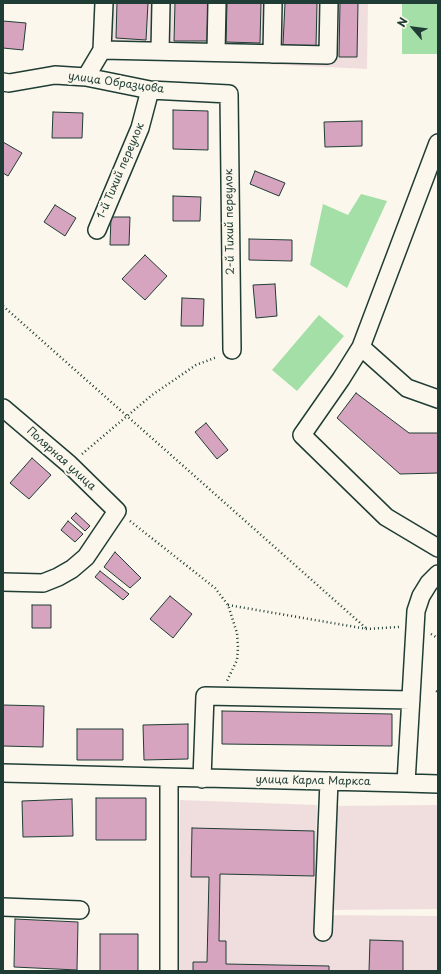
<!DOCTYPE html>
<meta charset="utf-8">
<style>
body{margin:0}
#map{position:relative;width:441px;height:974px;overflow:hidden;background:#fbf7ec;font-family:"Playpen Sans",sans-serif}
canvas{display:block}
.frame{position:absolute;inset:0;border:4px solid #1f3d34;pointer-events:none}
.north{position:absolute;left:393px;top:8px;width:40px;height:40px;-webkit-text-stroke:3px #fbf7ec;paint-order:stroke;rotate:298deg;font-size:11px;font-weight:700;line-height:16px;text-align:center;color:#1f3d34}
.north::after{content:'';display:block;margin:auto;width:14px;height:18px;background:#1f3d34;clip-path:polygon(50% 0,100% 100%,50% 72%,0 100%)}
</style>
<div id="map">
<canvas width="441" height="974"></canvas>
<div class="frame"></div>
<div class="north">N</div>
</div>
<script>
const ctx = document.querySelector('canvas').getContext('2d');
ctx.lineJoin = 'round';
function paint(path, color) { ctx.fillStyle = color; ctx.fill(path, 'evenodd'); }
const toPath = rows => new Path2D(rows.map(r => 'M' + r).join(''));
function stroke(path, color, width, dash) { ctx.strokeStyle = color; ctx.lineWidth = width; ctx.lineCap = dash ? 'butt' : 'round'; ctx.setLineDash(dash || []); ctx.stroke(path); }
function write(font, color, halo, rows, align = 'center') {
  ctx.font = font + ' "Playpen Sans",sans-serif'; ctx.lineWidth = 4; ctx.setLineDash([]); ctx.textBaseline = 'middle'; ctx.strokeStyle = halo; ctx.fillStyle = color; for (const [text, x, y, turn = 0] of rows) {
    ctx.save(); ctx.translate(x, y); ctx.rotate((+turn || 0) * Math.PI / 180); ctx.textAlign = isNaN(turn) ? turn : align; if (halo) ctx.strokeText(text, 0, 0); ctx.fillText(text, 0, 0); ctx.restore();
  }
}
const built = toPath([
 [97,3,368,3,367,69,94,56],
 [180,800,317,805,315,915,438,916,438,971,177,971],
 [438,805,438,909,328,910,328,806]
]);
const green = toPath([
 [402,3,438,3,438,54,402,54],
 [361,194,387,201,347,288,310,265,323,204,348,215],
 [319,315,344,336,297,391,272,370]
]);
const building = toPath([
 [117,3,148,3,146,40,116,38,117,3],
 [175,3,208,3,207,41,174,41,175,3],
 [227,3,261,3,260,43,226,42,227,3],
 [285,3,317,3,316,46,283,45,285,3],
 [340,3,358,3,357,57,339,57,340,3],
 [3,21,26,23,23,50,3,48,3,21],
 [173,110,208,111,208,150,173,149,173,110],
 [53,112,83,113,82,138,52,138,53,112],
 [362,121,362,146,325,147,324,122,362,121],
 [3,142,22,153,8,176,3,173,3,142],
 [255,171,285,183,279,196,250,184,255,171],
 [173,196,201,197,200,221,173,221,173,196],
 [55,205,76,218,65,236,44,222,55,205],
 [111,217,130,217,129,245,110,245,111,217],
 [249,239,292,240,292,261,249,260,249,239],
 [145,255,167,276,145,300,122,279,145,255],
 [275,284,277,316,256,318,253,285,275,284],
 [182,298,204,299,203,326,181,326,182,298],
 [356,393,409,433,438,433,438,473,400,474,337,418,356,393],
 [206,423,228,450,217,459,195,432,206,423],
 [32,458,51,475,29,499,10,483,32,458],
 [76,513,90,526,85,531,71,518,76,513],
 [68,521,83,534,75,542,61,530,68,521],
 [115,552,141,578,130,588,104,567,115,552],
 [100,571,129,594,123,600,95,577,100,571],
 [170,596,192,614,173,638,150,619,170,596],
 [32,605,51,605,51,628,32,628,32,605],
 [3,705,44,706,43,747,3,746,3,705],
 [222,711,392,714,392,746,222,744,222,711],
 [188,724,188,759,144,760,143,725,188,724],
 [77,729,123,729,123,760,77,760,77,729],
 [96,798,146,798,146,840,96,840,96,798],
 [72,799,73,836,23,837,22,801,72,799],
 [192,828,314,831,314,876,220,874,219,941,226,941,226,964,329,966,329,971,193,971,193,962,207,962,209,877,191,877,192,828],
 [15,919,78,922,77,970,14,967,15,919],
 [100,934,138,934,138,971,100,971,100,934],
 [370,940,403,941,403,971,369,971,370,940]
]);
const path = toPath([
 [3,306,367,629],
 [82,454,152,395,196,365,217,357],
 [130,521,215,588,228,605,237,633,238,648,237,660,227,681],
 [228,605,367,629,399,627],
 [431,634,436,637,438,636],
 [436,691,438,692]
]);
const minor = toPath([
 [102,50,328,55,329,3],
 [160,51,161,3],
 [216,52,217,3],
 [272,54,273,3],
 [86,77,102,50,104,3],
 [3,82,9,83,55,75,86,77,150,90,229,94,232,350],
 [97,230,140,128,150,90],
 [361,347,438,143],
 [438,399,407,388,361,347,341,379,302,435,386,517,438,548],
 [3,408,69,464,117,511,86,557,72,569,58,577,43,583,3,582],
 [3,773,406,783,416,611,421,596,429,583,438,574],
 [169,778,169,971],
 [202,779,205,696,411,700],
 [406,783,438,784],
 [3,907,80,910],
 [323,932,329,781]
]);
const streetNames = [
 ["улица Образцова",116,83,8],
 ["1-й Тихий переулок",121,171,-67],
 ["2-й Тихий переулок",230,222,-91],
 ["Полярная улица",61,459,42],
 ["улица Карла Маркса",313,781,1]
];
paint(built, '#f0dede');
paint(green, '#a3dfa6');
paint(building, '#d7a4bf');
stroke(building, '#1f3d34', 1);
stroke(minor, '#1f3d34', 20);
stroke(path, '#1f3d34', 2.5, [1, 3]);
stroke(minor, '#fbf7ec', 17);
write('11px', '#1f3d34', '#fbf7ec', streetNames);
</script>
